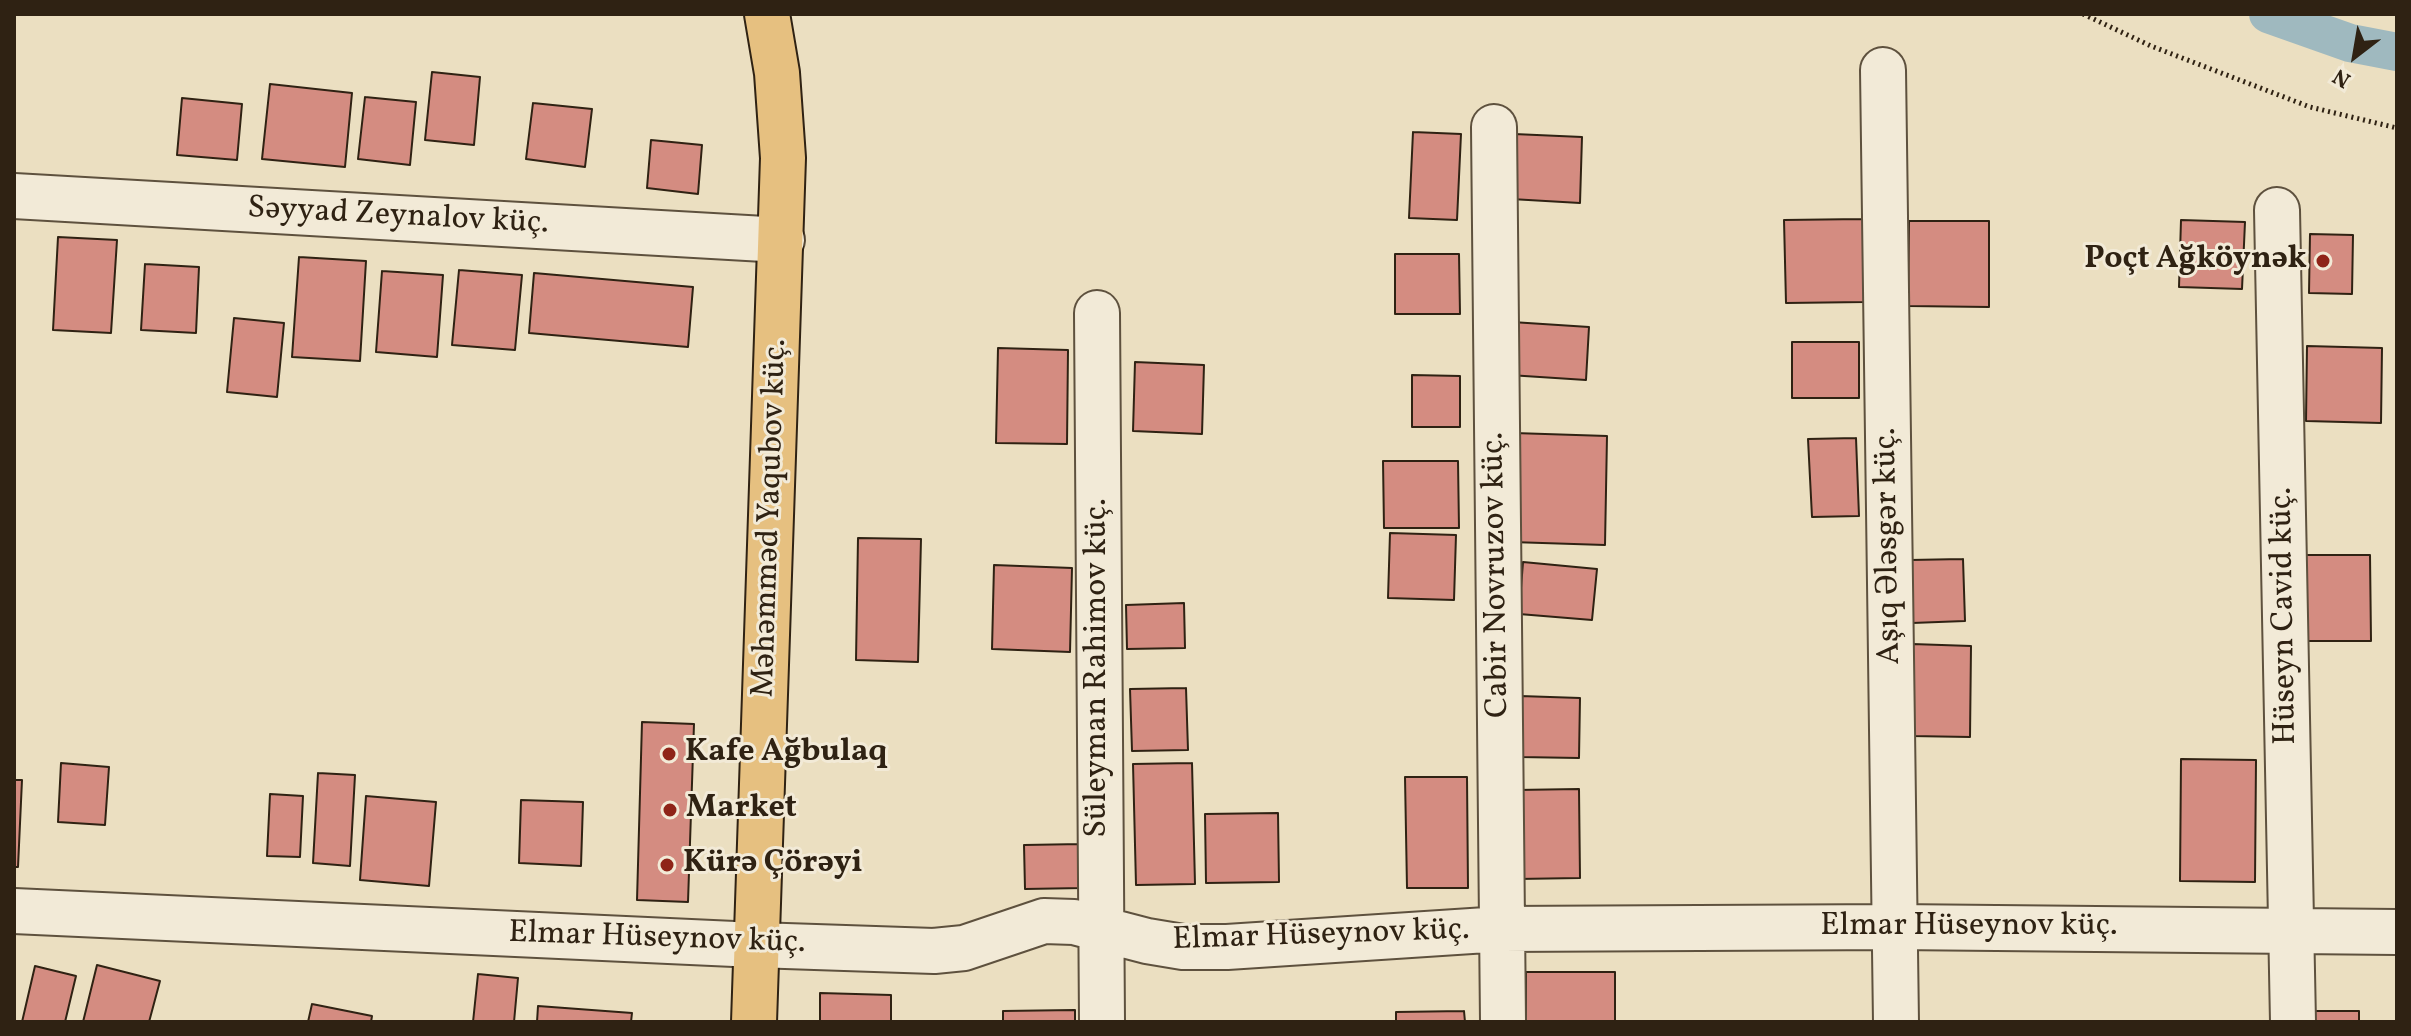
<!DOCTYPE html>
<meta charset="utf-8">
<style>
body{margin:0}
#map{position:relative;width:2411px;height:1036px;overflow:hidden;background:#ebdfc1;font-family:Vollkorn,serif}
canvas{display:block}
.frame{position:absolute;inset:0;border:16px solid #2f2213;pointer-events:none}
.north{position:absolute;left:2315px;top:16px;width:80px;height:80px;-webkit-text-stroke:6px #f2ead7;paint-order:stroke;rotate:211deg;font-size:22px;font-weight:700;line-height:32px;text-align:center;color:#2f2213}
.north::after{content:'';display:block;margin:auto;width:28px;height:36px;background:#2f2213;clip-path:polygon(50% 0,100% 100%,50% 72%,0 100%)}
</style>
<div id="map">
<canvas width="2411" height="1036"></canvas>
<div class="frame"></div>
<div class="north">N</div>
</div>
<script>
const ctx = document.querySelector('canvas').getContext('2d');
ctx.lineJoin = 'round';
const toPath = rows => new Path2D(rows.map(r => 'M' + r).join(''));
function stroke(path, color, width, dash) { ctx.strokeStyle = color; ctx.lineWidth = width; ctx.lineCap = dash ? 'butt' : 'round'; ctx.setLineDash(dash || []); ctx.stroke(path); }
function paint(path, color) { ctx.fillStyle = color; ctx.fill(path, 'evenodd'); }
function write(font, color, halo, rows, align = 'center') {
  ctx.font = font + ' Vollkorn,serif'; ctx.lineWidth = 6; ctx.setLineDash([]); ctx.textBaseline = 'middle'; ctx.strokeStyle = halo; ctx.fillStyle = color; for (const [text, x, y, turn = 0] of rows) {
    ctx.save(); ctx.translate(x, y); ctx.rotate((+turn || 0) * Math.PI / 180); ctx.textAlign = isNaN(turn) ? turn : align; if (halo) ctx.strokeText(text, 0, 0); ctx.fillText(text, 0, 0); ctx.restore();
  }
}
const canal = toPath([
 [2268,14,2350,43,2397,52]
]);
const building = toPath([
 [432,72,480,77,474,145,425,140,432,72],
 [270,84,352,93,345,167,262,159,270,84],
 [365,97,416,102,410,165,358,159,365,97],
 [182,98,242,104,237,160,177,155,182,98],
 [533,103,592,109,585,167,526,159,533,103],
 [1413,132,1461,134,1457,220,1409,218,1413,132],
 [1514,134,1582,137,1580,203,1511,199,1514,134],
 [651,140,702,145,698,194,647,188,651,140],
 [1863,219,1865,302,1786,303,1784,220,1863,219],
 [2181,220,2245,222,2242,289,2179,287,2181,220],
 [1909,221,1989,221,1989,307,1908,306,1909,221],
 [2310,234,2353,235,2352,294,2309,293,2310,234],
 [58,237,117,240,111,333,53,330,58,237],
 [1395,254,1459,254,1460,314,1395,314,1395,254],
 [299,257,366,261,360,361,292,357,299,257],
 [145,264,199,267,196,333,141,330,145,264],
 [459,270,522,275,515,350,452,345,459,270],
 [382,271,443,275,437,357,376,352,382,271],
 [534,273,693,287,688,347,529,333,534,273],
 [234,318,284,323,277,397,227,392,234,318],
 [1512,322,1589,327,1586,380,1509,375,1512,322],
 [1792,342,1859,342,1859,398,1792,398,1792,342],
 [2307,346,2382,348,2381,423,2306,421,2307,346],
 [998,348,1068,350,1067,444,996,443,998,348],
 [1135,362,1204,365,1202,434,1133,431,1135,362],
 [1412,375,1460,376,1460,427,1412,427,1412,375],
 [1514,433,1607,436,1605,545,1511,542,1514,433],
 [1856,438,1859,516,1812,517,1808,439,1856,438],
 [1383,461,1458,461,1459,528,1384,528,1383,461],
 [1390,533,1456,535,1454,600,1388,598,1390,533],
 [858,538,921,539,918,662,856,660,858,538],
 [2306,555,2370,555,2371,641,2306,641,2306,555],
 [1963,559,1965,621,1912,623,1910,560,1963,559],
 [1523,562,1597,569,1592,620,1519,614,1523,562],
 [994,565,1072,568,1070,652,992,649,994,565],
 [1184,603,1185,648,1127,649,1126,605,1184,603],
 [1912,644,1971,646,1970,737,1911,736,1912,644],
 [1186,688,1188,750,1132,751,1130,689,1186,688],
 [1520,696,1580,698,1579,758,1519,757,1520,696],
 [642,722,694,724,688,902,637,900,642,722],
 [2181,759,2256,760,2255,882,2180,881,2181,759],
 [61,763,109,767,105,825,58,822,61,763],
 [1192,763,1195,884,1136,885,1133,764,1192,763],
 [318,773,355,775,350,866,313,863,318,773],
 [1405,777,1467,777,1468,888,1407,888,1405,777],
 [14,780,22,780,18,867,14,867,14,780],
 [1579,789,1580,878,1517,879,1516,790,1579,789],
 [270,794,303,796,300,857,267,856,270,794],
 [366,796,436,802,429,886,360,880,366,796],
 [521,800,583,802,581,866,519,863,521,800],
 [1278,813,1279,882,1206,883,1205,814,1278,813],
 [1082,844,1083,888,1025,889,1024,845,1082,844],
 [97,965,160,981,149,1022,83,1022,97,965],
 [35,966,76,976,65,1022,22,1022,35,966],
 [1526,972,1615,972,1615,1022,1526,1022,1526,972],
 [478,974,518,978,514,1022,473,1022,478,974],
 [820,993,891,995,891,1022,820,1022,820,993],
 [312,1004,372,1016,371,1022,308,1022,312,1004],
 [538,1006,632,1013,631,1022,537,1022,538,1006],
 [1075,1010,1075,1022,1003,1022,1003,1011,1075,1010],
 [1464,1011,1465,1022,1396,1022,1396,1012,1464,1011],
 [2314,1011,2359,1011,2359,1022,2314,1022,2314,1011]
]);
const path = toPath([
 [2083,14,2151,46,2310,107,2397,128]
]);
const minor = toPath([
 [1883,70,1896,1022],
 [1494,127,1503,1022],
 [14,196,782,240],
 [2277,210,2293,1022],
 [1097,313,1102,1022],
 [14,911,756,945,934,951,964,948,1044,921,1074,922,1147,941,1183,947,1227,947,1502,929,1896,927,2397,932]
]);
const major = toPath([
 [754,1022,783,158,777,73,767,14]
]);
const markers = [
 [2323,261,8,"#8f2418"],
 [669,754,8,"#8f2418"],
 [670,810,8,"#8f2418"],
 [667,865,8,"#8f2418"]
];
const streetNames = [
 ["Səyyad Zeynalov küç.",398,218,3],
 ["Məhəmməd Yaqubov küç.",772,518,-88],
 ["Aşıq Ələsgər küç.",1890,546,-91],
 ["Cabir Novruzov küç.",1498,575,-91],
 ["Hüseyn Cavid küç.",2286,616,-91],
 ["Süleyman Rahimov küç.",1099,668,-90],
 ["Elmar Hüseynov küç.",1969,928],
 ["Elmar Hüseynov küç.",1321,937,-2],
 ["Elmar Hüseynov küç.",657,940,2]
];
const poiNames = [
 ["Poçt Ağköynək",2307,261,"right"],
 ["Kafe Ağbulaq",685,754],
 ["Market",686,810],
 ["Kürə Çörəyi",683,865]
];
stroke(canal, '#9fb9bf', 38);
paint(building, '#d48c81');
stroke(building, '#2f2213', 2);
stroke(minor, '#5e513e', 48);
stroke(major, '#2f2213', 48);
stroke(path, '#2f2213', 5, [2, 4]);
stroke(minor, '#f2ead7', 44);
stroke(major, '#e6c080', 44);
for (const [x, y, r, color] of markers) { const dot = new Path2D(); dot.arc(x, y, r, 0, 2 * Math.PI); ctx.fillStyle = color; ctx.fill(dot); stroke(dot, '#f2ead7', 3); }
write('32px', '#2f2213', '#f2ead7', streetNames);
write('bold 32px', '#2f2213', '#f2ead7', poiNames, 'left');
</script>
